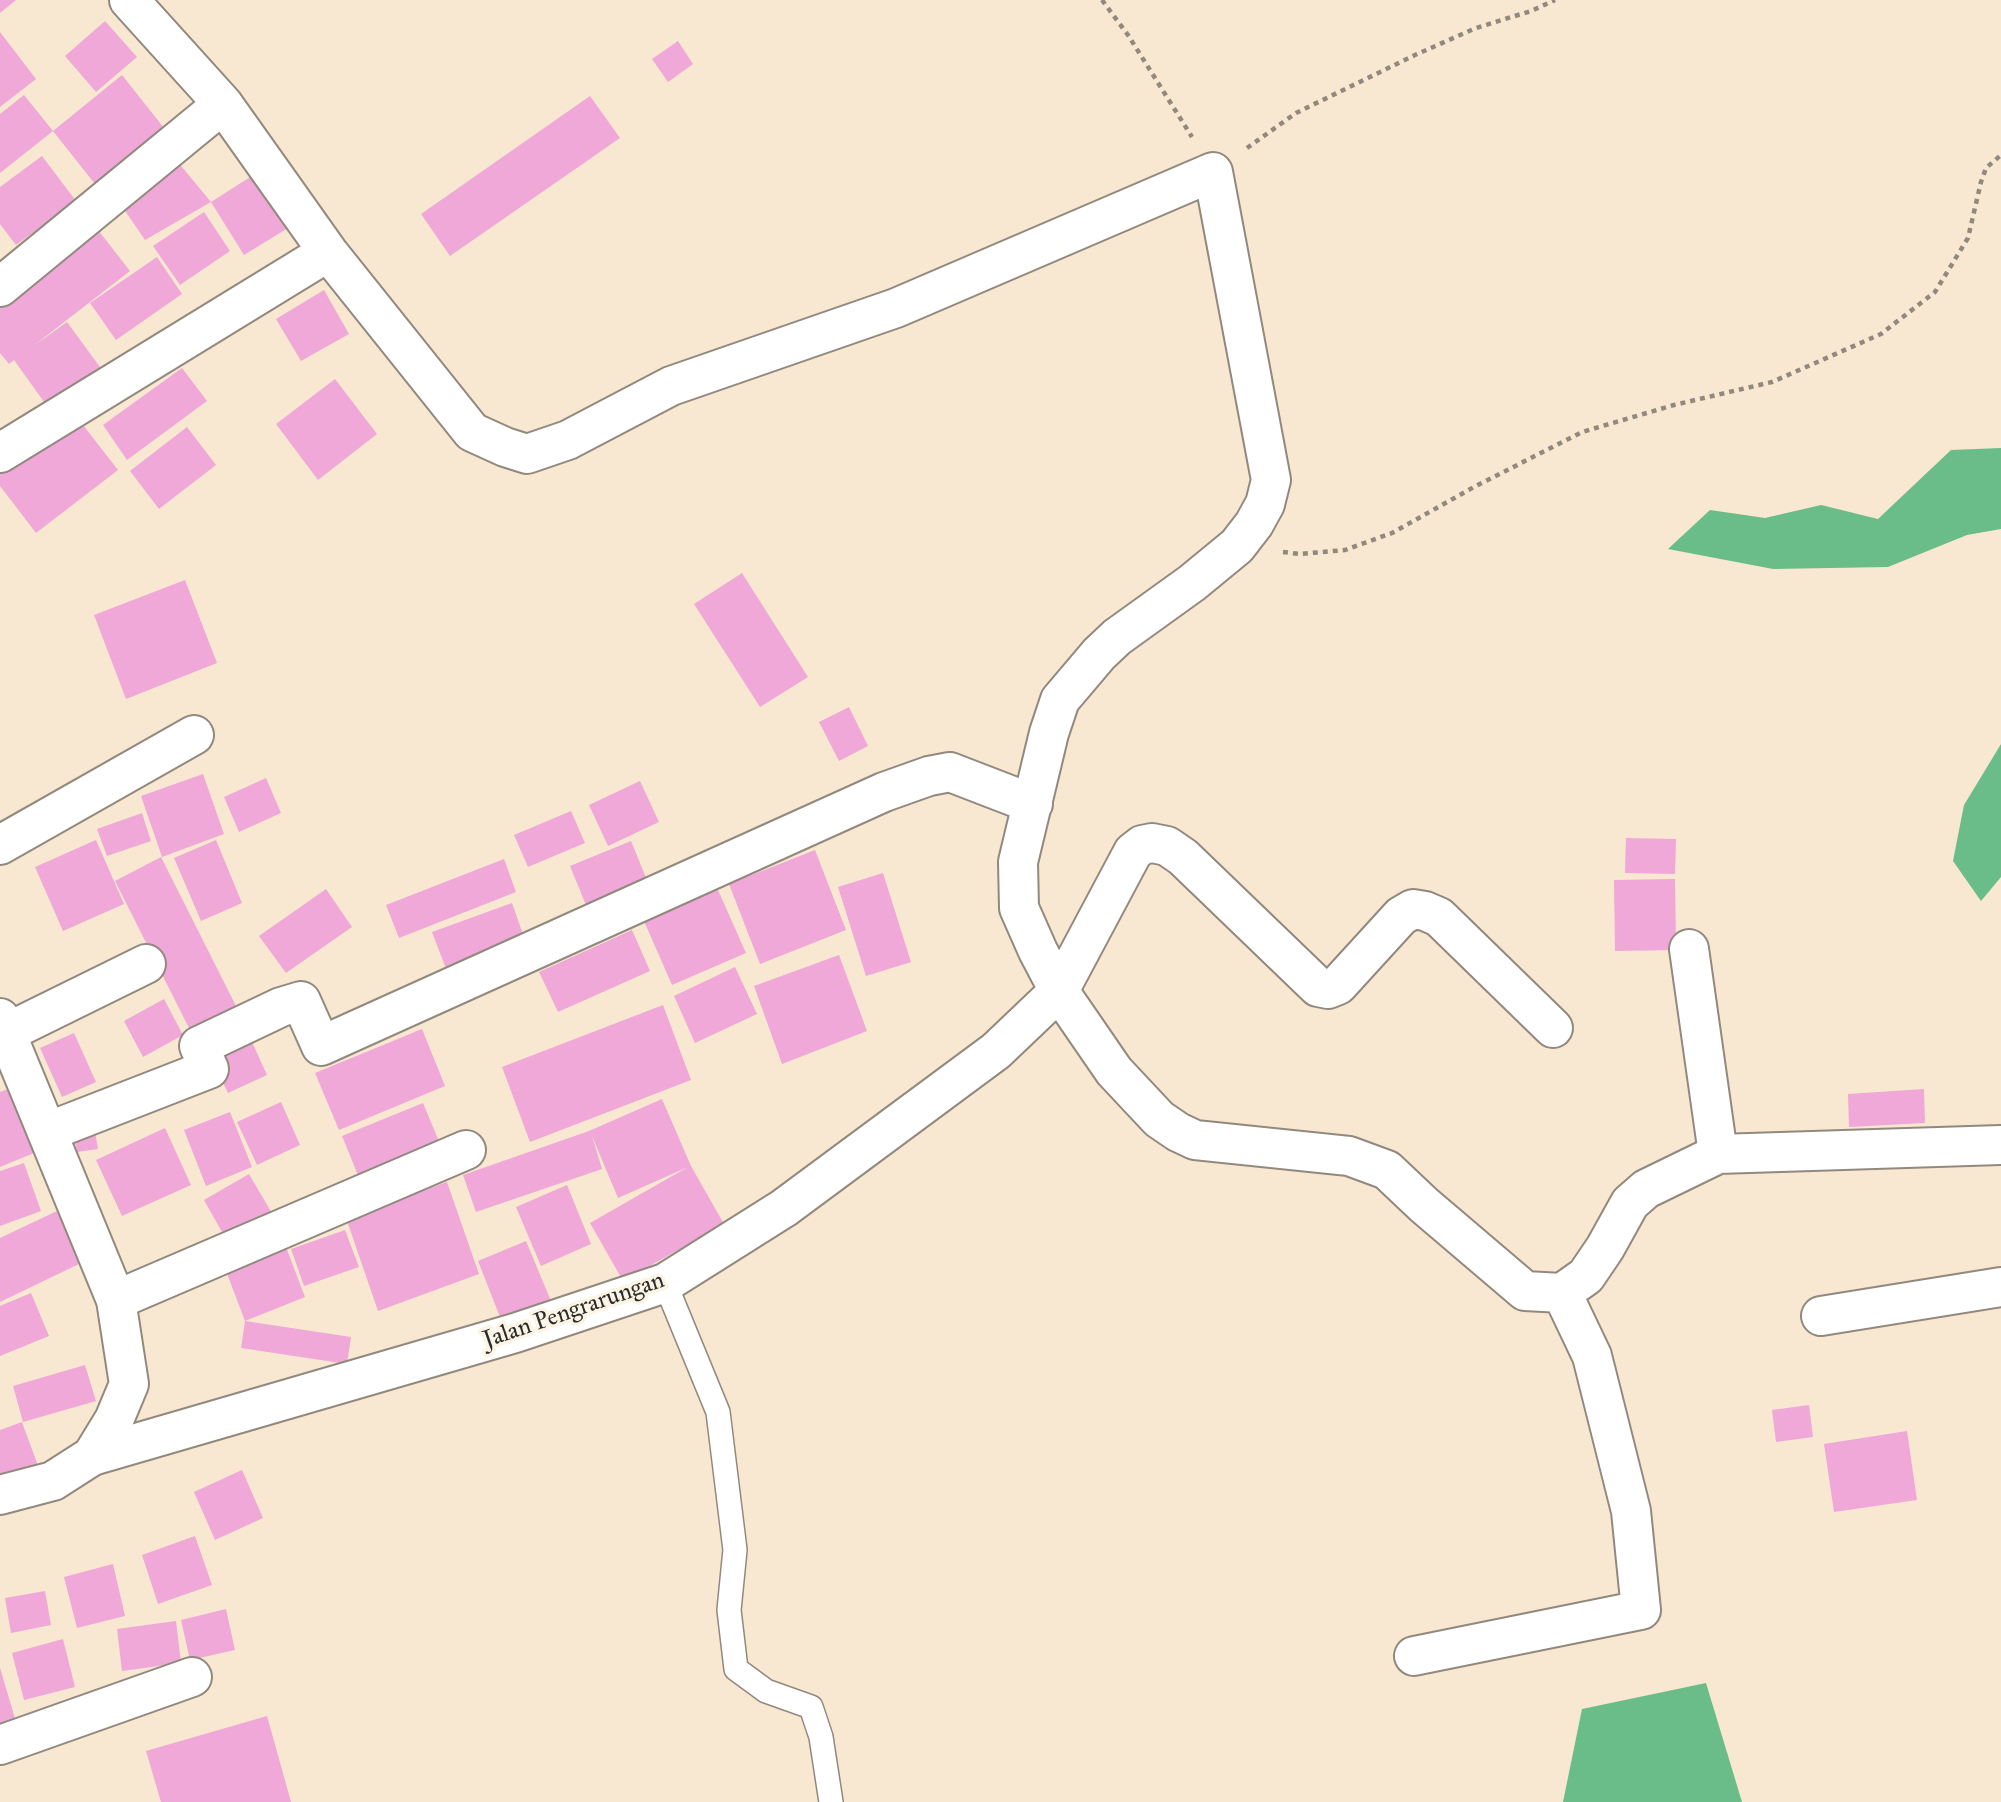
<!DOCTYPE html>
<style>
body{margin:0}
canvas{display:block;background:#f8e7d1}
</style>
<canvas width="2001" height="1802"></canvas>
<script>
const ctx = document.querySelector('canvas').getContext('2d');
ctx.lineJoin = 'round';
function paint(path, color) { ctx.fillStyle = color; ctx.fill(path, 'evenodd'); }
const toPath = rows => new Path2D(rows.map(r => 'M' + r).join(''));
function stroke(path, color, width, dash) { ctx.strokeStyle = color; ctx.lineWidth = width; ctx.lineCap = dash ? 'butt' : 'round'; ctx.setLineDash(dash || []); ctx.stroke(path); }
function write(font, color, halo, rows, align = 'center') {
  ctx.font = font + ' "IM FELL Great Primer",serif'; ctx.lineWidth = 7; ctx.setLineDash([]); ctx.textBaseline = 'middle'; ctx.strokeStyle = halo; ctx.fillStyle = color; for (const [text, x, y, turn = 0] of rows) {
    ctx.save(); ctx.translate(x, y); ctx.rotate((+turn || 0) * Math.PI / 180); ctx.textAlign = isNaN(turn) ? turn : align; if (halo) ctx.strokeText(text, 0, 0); ctx.fillText(text, 0, 0); ctx.restore();
  }
}
const forest = toPath([
 [2001,448,2001,529,1967,535,1888,567,1773,569,1668,549,1710,510,1765,518,1821,505,1878,519,1951,450],
 [2001,744,2001,877,1981,901,1953,861,1964,805],
 [1706,1683,1742,1802,1563,1802,1582,1709]
]);
const building = toPath([
 [0,0,16,0,0,13],
 [105,21,137,57,96,92,65,56],
 [0,32,36,79,0,107],
 [678,41,693,64,668,82,652,59],
 [122,75,164,128,95,184,53,131],
 [24,95,53,131,0,173,0,114],
 [590,96,620,138,450,256,421,214],
 [42,156,76,201,16,245,0,224,0,187],
 [177,161,211,202,255,174,288,228,244,255,211,202,145,240,119,202],
 [204,212,230,251,180,285,153,246],
 [91,221,130,271,32,347,67,322,105,374,52,413,14,360,9,364,0,353,0,291],
 [157,257,182,294,116,340,90,303],
 [324,290,349,334,301,361,276,319],
 [182,368,207,401,127,460,103,425],
 [335,379,377,434,318,480,276,424],
 [76,416,118,470,36,533,0,486,0,474],
 [187,427,216,465,159,509,130,471],
 [742,573,808,677,760,707,694,604],
 [185,580,217,663,126,699,94,615],
 [849,707,868,746,839,761,819,722],
 [203,774,224,834,162,857,141,796],
 [266,778,281,813,239,832,224,797],
 [640,781,659,822,608,846,589,805],
 [571,811,585,843,528,867,514,835],
 [142,813,151,841,107,856,97,829],
 [1626,838,1676,839,1675,874,1625,873],
 [96,840,124,904,63,931,35,867],
 [216,840,242,903,201,921,174,858],
 [631,841,651,890,590,915,570,866],
 [815,850,846,930,760,964,729,884],
 [161,857,236,1006,190,1030,115,881],
 [504,859,516,892,399,938,386,905],
 [883,873,911,962,866,976,838,887],
 [1675,879,1676,950,1615,951,1614,880],
 [326,889,352,927,286,973,259,936],
 [718,890,746,953,672,985,644,921],
 [512,903,527,946,448,974,432,932],
 [632,930,650,971,558,1012,539,972],
 [839,955,867,1031,782,1064,754,986],
 [735,967,757,1014,695,1043,674,996],
 [164,999,183,1035,143,1057,124,1021],
 [663,1005,691,1080,530,1142,502,1067],
 [422,1029,445,1086,339,1130,315,1073],
 [247,1031,267,1075,228,1093,208,1051],
 [74,1033,96,1082,62,1097,40,1048],
 [8,1089,34,1153,0,1167,0,1092],
 [1924,1089,1925,1123,1849,1127,1848,1094],
 [662,1099,691,1166,724,1224,623,1281,590,1223,688,1167,618,1198,592,1136,602,1169,476,1212,463,1175,589,1131],
 [281,1102,300,1145,257,1165,237,1122],
 [423,1103,443,1151,362,1185,342,1136],
 [230,1112,252,1167,206,1186,184,1130],
 [94,1126,98,1149,77,1152,73,1132],
 [165,1128,191,1185,122,1216,96,1160],
 [24,1163,41,1211,0,1226,0,1171],
 [249,1174,273,1215,227,1241,204,1200],
 [447,1182,479,1274,378,1311,346,1218],
 [567,1185,591,1244,541,1266,516,1207],
 [57,1211,81,1263,0,1302,0,1238],
 [345,1230,359,1267,304,1286,291,1249],
 [526,1241,551,1301,502,1322,478,1261],
 [286,1247,305,1297,245,1321,351,1337,347,1364,241,1348,245,1321,226,1271],
 [31,1293,49,1336,0,1356,0,1306],
 [85,1365,96,1401,23,1422,13,1386],
 [1809,1405,1813,1437,1776,1442,1772,1410],
 [22,1422,41,1474,0,1488,0,1430],
 [1907,1431,1917,1500,1834,1512,1824,1444],
 [242,1470,263,1518,215,1540,194,1492],
 [195,1536,212,1585,158,1604,142,1555],
 [113,1564,125,1616,77,1628,64,1577],
 [45,1591,51,1625,11,1633,5,1598],
 [226,1609,235,1650,190,1660,181,1620],
 [176,1621,181,1663,122,1671,117,1629],
 [63,1639,75,1687,24,1700,12,1653],
 [0,1668,19,1732,0,1737],
 [267,1716,291,1802,161,1802,146,1751]
]);
const path = toPath([
 [1102,0,1128,35,1192,137],
 [1247,148,1296,113,1415,55,1476,28,1531,11,1555,0],
 [1283,552,1300,554,1345,550,1392,533,1474,487,1582,432,1674,405,1772,382,1881,334,1935,292,1968,238,1981,182,1986,168,2001,155]
]);
const service = toPath([
 [665,1283,718,1412,735,1550,729,1610,736,1669,766,1691,811,1707,821,1737,831,1802]
]);
const minor = toPath([
 [129,0,223,104,328,252,472,432,505,447,527,454,568,440,671,386,896,308,1213,172,1271,480,1265,504,1254,524,1237,546,1192,583,1117,637,1099,654,1060,700,1049,733,1018,862,1019,908,1038,951,1059,991,1114,1071,1159,1119,1178,1132,1195,1140,1349,1156,1387,1170,1424,1205,1525,1291,1562,1293,1586,1276,1605,1248,1630,1203,1646,1189,1718,1154,2001,1145],
 [0,287,223,104],
 [0,453,328,252],
 [0,845,194,735],
 [1689,949,1718,1154],
 [6,1033,146,964],
 [47,1132,209,1069,199,1046,281,1007,301,1001,321,1046,884,792,929,776,950,772,1033,804],
 [116,1300,466,1150],
 [1821,1316,2001,1287],
 [92,1456,515,1333,665,1283,784,1208,996,1051,1059,991,1133,852,1142,845,1152,843,1167,846,1183,857,1318,987,1328,989,1338,985,1401,916,1413,909,1425,911,1439,917,1553,1028],
 [1414,1656,1641,1610,1631,1511,1592,1356,1562,1293],
 [0,1745,192,1677]
]);
const tertiary = toPath([
 [0,1018,116,1300,129,1384,114,1420,92,1456,53,1481,0,1495]
]);
const streetNames = [
 ["Jalan Pengrarungan",574,1311,-19]
];
paint(forest, '#6abc89');
paint(building, '#efa8d8');
stroke(service, '#92897e', 26);
stroke(minor, '#92897e', 42);
stroke(tertiary, '#92897e', 42);
stroke(path, '#92897e', 4.5, [5, 5]);
stroke(service, '#fff', 23);
stroke(minor, '#fff', 38);
stroke(tertiary, '#fff', 38);
write('24px', '#2b2b2b', '#fcf5e5', streetNames);
</script>
